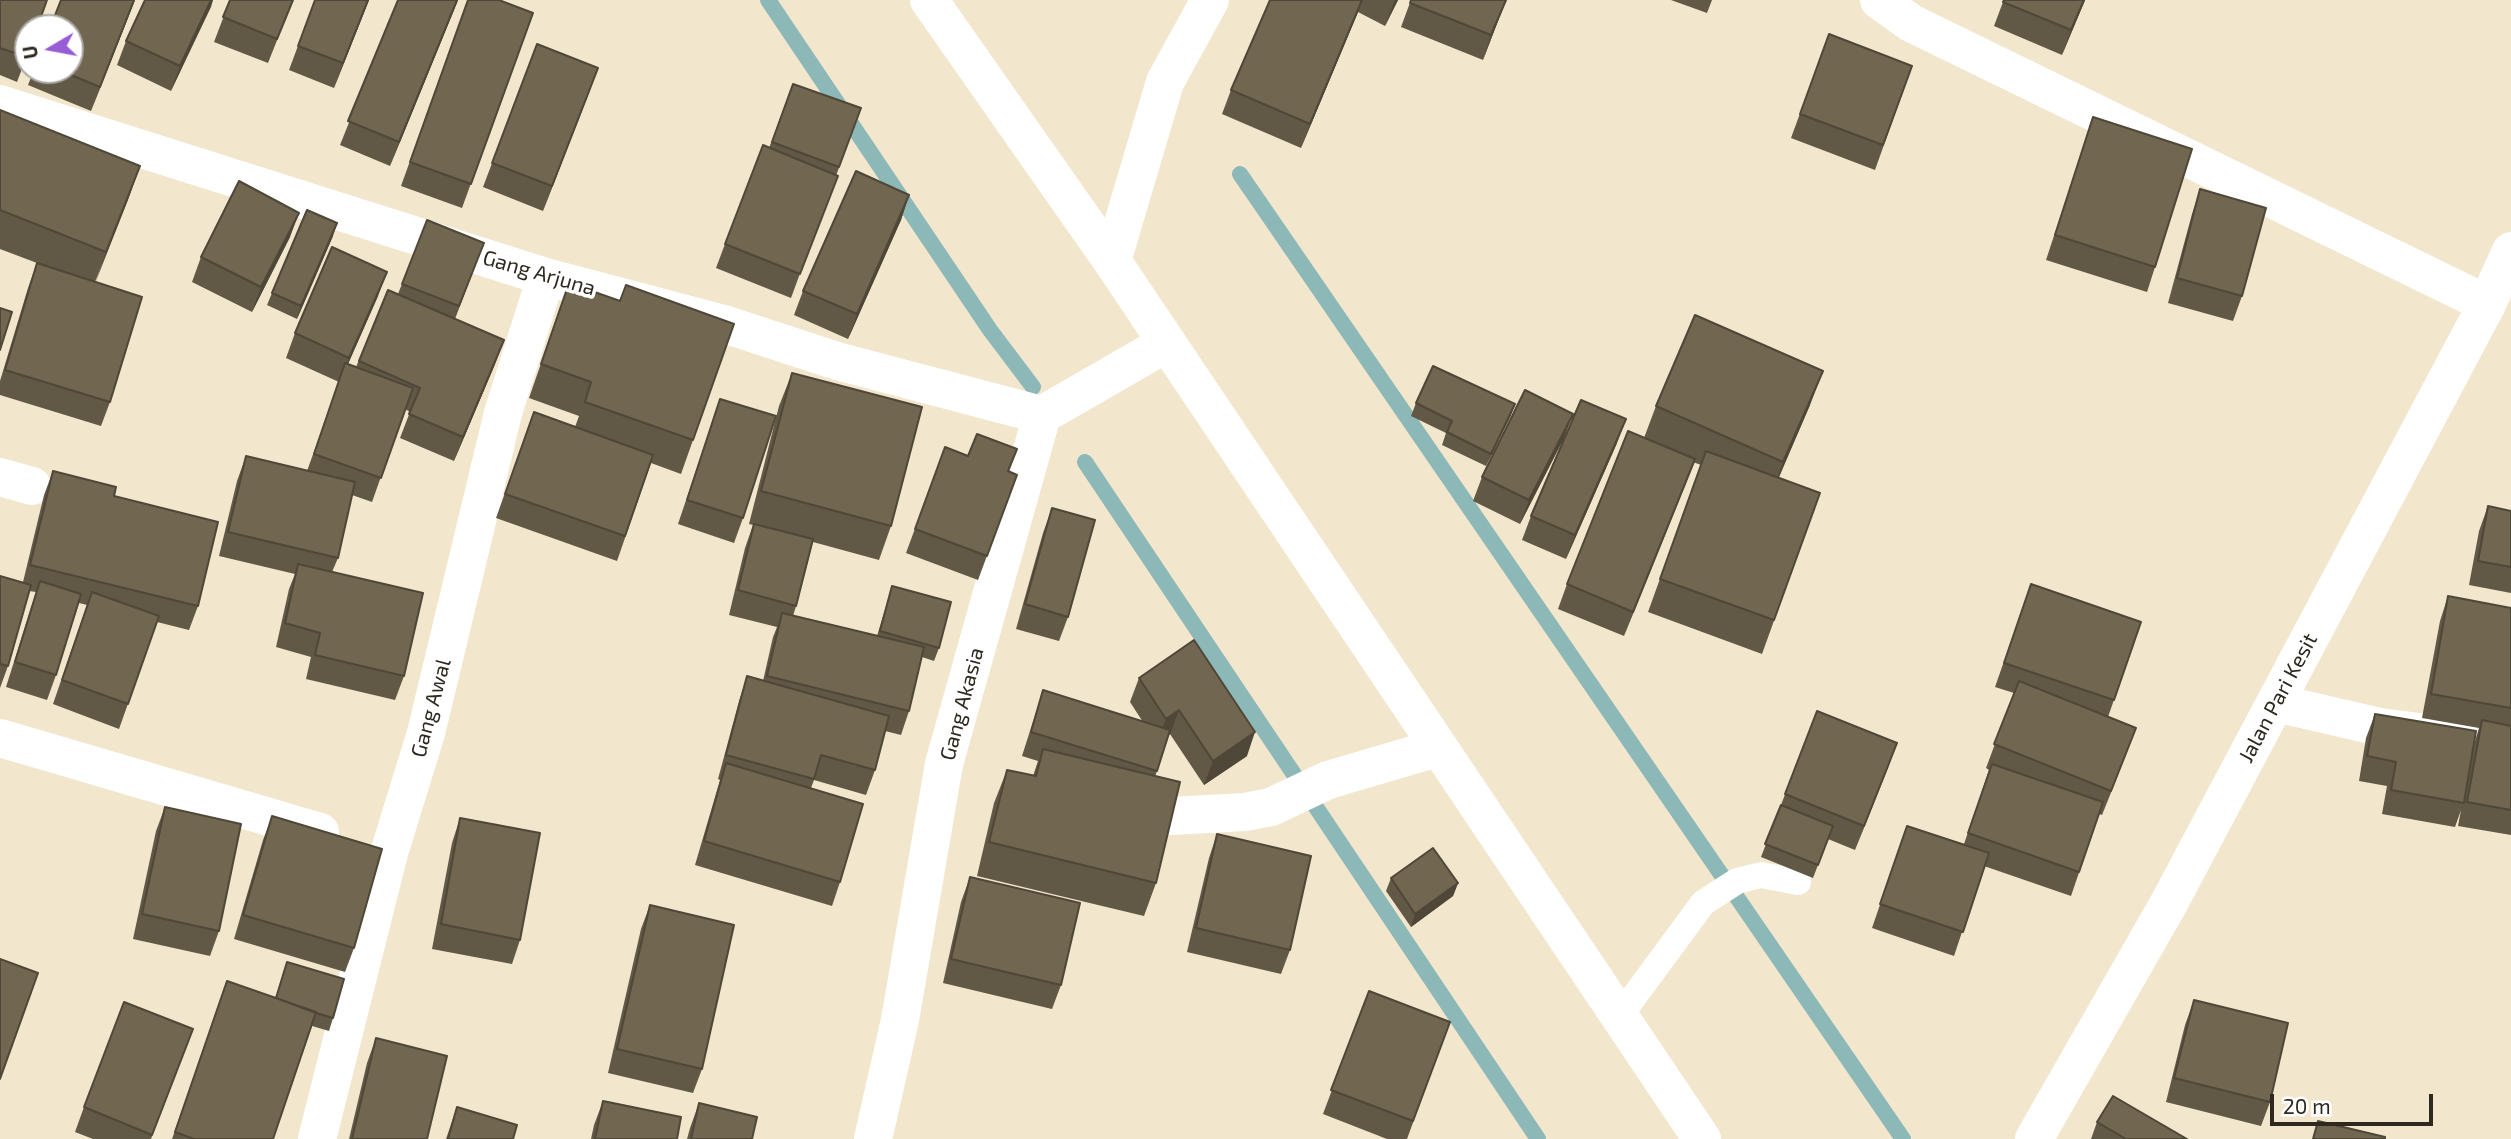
<!DOCTYPE html>
<style>
body{margin:0}
#map{position:relative;width:2511px;height:1139px;overflow:hidden;background:#f2e6cd;font-family:"Exo 2",sans-serif}
canvas{display:block}
.north{position:absolute;left:14px;top:14px;width:70px;height:70px;box-sizing:border-box;background:#fff;border:2px solid #aba9a5;border-radius:50%;rotate:260deg;font-size:19px;font-weight:700;line-height:28px;text-align:center;color:#2d291f}
.north::after{content:'';display:block;margin:auto;width:24px;height:32px;background:#965dd4;clip-path:polygon(50% 0,100% 100%,50% 72%,0 100%)}
.scale{position:absolute;left:2270px;top:1094px;width:163px;height:32px;box-sizing:border-box;border:4px solid #2d291f;border-top:0;padding-left:9px;font-size:21px;line-height:24px;white-space:nowrap;color:#2d291f;-webkit-text-stroke:5px #fff;paint-order:stroke}
</style>
<div id="map">
<canvas width="2511" height="1139"></canvas>
<div class="north">U</div>
<div class="scale">20 m</div>
</div>
<script>
const ctx = document.querySelector('canvas').getContext('2d');
ctx.lineJoin = 'round';
const toPath = rows => new Path2D(rows.map(r => 'M' + r).join(''));
function stroke(path, color, width, dash) { ctx.strokeStyle = color; ctx.lineWidth = width; ctx.lineCap = dash ? 'butt' : 'round'; ctx.setLineDash(dash || []); ctx.stroke(path); }
function paint(path, color) { ctx.fillStyle = color; ctx.fill(path, 'evenodd'); }
function write(font, color, halo, rows, align = 'center') {
  ctx.font = font + ' "Exo 2",sans-serif'; ctx.lineWidth = 7; ctx.setLineDash([]); ctx.textBaseline = 'middle'; ctx.strokeStyle = halo; ctx.fillStyle = color; for (const [text, x, y, turn = 0] of rows) {
    ctx.save(); ctx.translate(x, y); ctx.rotate((+turn || 0) * Math.PI / 180); ctx.textAlign = isNaN(turn) ? turn : align; if (halo) ctx.strokeText(text, 0, 0); ctx.fillText(text, 0, 0); ctx.restore();
  }
}
const stream = toPath([
 [768,0,990,330,1033,387],
 [1240,174,1903,1139],
 [1085,462,1538,1139]
]);
const lane = toPath([
 [1619,1017,1703,903,1737,881,1761,875,1798,882]
]);
const street = toPath([
 [1879,0,1911,23,2487,304],
 [0,104,546,277,724,324,837,361,1042,415],
 [1112,261,1165,82,1210,0],
 [0,477,32,486],
 [2276,703,2380,727,2511,744],
 [0,738,320,832],
 [1171,816,1245,812,1271,807,1328,780,1437,748],
 [317,1139,389,853,426,733,503,413,546,277],
 [873,1139,900,1020,944,764,1042,415,1167,343],
 [2034,1139,2169,903,2487,304,2511,251]
]);
const primary = toPath([
 [929,0,1112,261,1702,1139]
]);
const wall = toPath([
 [0,0,28,53,17,82,0,75],
 [61,0,135,0,91,111,28,85,34,70,70,70],
 [145,0,213,0,171,91,117,65,126,41],
 [230,0,293,0,268,63,214,42],
 [315,0,369,0,334,88,289,70],
 [398,0,458,0,390,166,340,145],
 [468,0,533,13,462,208,401,186],
 [1270,0,1398,0,1385,26,1358,12,1301,148,1222,114,1231,90],
 [1411,0,1506,0,1483,60,1401,27],
 [1671,0,1712,0,1707,13],
 [2085,0,2062,55,1994,26,2003,2],
 [1829,34,1912,66,1875,170,1791,138],
 [537,44,598,68,543,211,483,187],
 [793,84,861,108,791,298,716,268,725,244,769,148],
 [0,110,140,166,95,282,110,402,101,426,0,395,0,381,28,288,37,263,0,249],
 [2093,117,2155,267,2147,292,2046,260],
 [2200,189,2242,296,2233,321,2168,303,2192,214],
 [909,195,901,220,848,339,794,315,803,291],
 [427,220,484,243,455,319,495,364,454,461,400,438,410,412,405,409,372,502,352,495,338,558,332,572,404,676,395,700,306,679,311,657,276,647,289,589,295,574,219,556,237,481,246,456,307,471,339,382,286,358,295,333,378,296,348,364,356,367,388,290,398,294],
 [333,236,297,319,267,305,272,293],
 [290,237,252,312,192,282,201,257],
 [569,283,620,301,626,285,734,324,681,474,651,463,617,561,496,518,534,412,575,427,579,416,529,398],
 [792,373,891,526,879,560,813,542,796,606,793,616,877,636,892,586,939,648,934,661,922,657,909,711,901,735,885,731,875,770,866,795,814,780,811,788,840,882,832,906,695,865,720,780,718,779,739,701,747,676,763,681,773,637,777,627,729,615,745,548,753,525,749,524,779,406],
 [720,399,743,518,734,543,678,524],
 [1416,403,1515,404,1510,417,1486,466,1442,445,1446,433,1411,416],
 [1810,405,1778,478,1820,493,1762,654,1648,612,1701,465,1693,462,1624,636,1558,609,1567,584,1644,438,1656,406],
 [1564,438,1520,524,1473,501,1482,477],
 [1617,443,1566,559,1522,540,1531,516],
 [945,447,968,456,1017,449,1009,471,1017,475,978,580,906,553],
 [53,471,114,496,198,606,189,630,157,622,119,729,53,704,87,605,79,603,56,675,47,700,6,687,36,592,29,591,8,666,0,688,0,576,23,582,44,495],
 [2488,506,2511,511,2511,593,2469,585,2479,531],
 [1052,508,1068,617,1059,641,1016,629,1043,533],
 [2031,584,2141,622,2108,717,2136,728,2102,815,2099,814,2071,896,1984,866,1954,956,1872,928,1907,826,1964,844,1989,770,1986,768,2014,693,1995,687],
 [2448,596,2511,608,2511,835,2458,826,2461,810,2455,827,2382,814,2387,786,2359,781,2366,738,2375,714,2474,744,2479,728,2422,718,2440,621],
 [1139,678,1247,756,1204,785,1170,734,1168,736,1155,777,1156,883,1144,916,977,876,994,803,1007,770,1033,776,1038,761,1022,756,1043,690,1143,722,1130,702],
 [1817,711,1897,743,1855,850,1828,839,1813,878,1761,857],
 [165,807,219,931,210,956,133,939,156,831],
 [272,816,354,948,345,972,234,939,263,840],
 [460,818,520,940,512,964,432,949,452,843],
 [1217,834,1290,950,1281,974,1187,952,1209,858],
 [970,877,1061,985,1052,1009,943,983,961,902],
 [1391,878,1458,883,1453,896,1411,927,1386,891],
 [650,905,702,1069,693,1093,608,1073,641,929],
 [287,962,333,1018,329,1031,312,1026,273,1139,172,1139,227,981,276,998],
 [1369,991,1450,1022,1407,1139,1387,1139,1323,1114],
 [2194,1000,2270,1102,2261,1126,2166,1102,2185,1025],
 [376,1038,427,1139,349,1139,367,1063],
 [184,1053,151,1139,93,1139,75,1132,84,1107],
 [603,1101,677,1139,591,1139,594,1125],
 [699,1103,752,1139,687,1139,690,1128],
 [457,1107,513,1139,446,1139],
 [2097,1122,2187,1139,2091,1139]
]);
const shadedWall = toPath([
 [134,0,135,0,91,111,100,87],
 [211,0,213,0,211,7,171,91,180,66],
 [368,0,369,0,334,88,343,63],
 [457,0,458,0,390,166,399,142],
 [1362,0,1355,19,1301,148,1310,124],
 [1395,0,1398,0,1385,26,1394,2],
 [1506,0,1483,60,1491,35],
 [2084,0,2085,0,2062,55,2071,30],
 [598,68,589,93,543,211,552,186],
 [140,166,128,200,94,286,106,252],
 [909,195,901,220,848,339,857,314],
 [299,213,290,237,252,312,261,287],
 [337,223,333,236,297,319,301,306],
 [387,272,378,296,340,382,349,358],
 [504,340,495,364,454,461,463,437],
 [1823,371,1810,405,1771,496,1783,462],
 [1515,404,1510,417,1486,466,1491,454],
 [1573,414,1564,438,1520,524,1529,500],
 [1626,419,1617,443,1566,559,1575,535],
 [1695,459,1686,483,1624,636,1633,612],
 [1179,710,1170,734,1157,743,1166,719],
 [2136,728,2127,752,2102,815,2111,791],
 [1255,732,1247,756,1204,785,1213,761],
 [1897,743,1888,768,1855,850,1864,826],
 [1458,883,1453,896,1411,927,1415,914]
]);
const building = toPath([
 [0,0,47,0,37,28,28,28,28,52,26,57,0,48,0,0],
 [61,0,134,0,100,87,59,70,70,70,70,28,50,28,61,0],
 [145,0,211,0,180,66,126,41,145,0],
 [230,0,293,0,277,39,223,17,230,0],
 [315,0,368,0,343,63,298,46,315,0],
 [398,0,457,0,399,142,348,121,398,0],
 [468,0,499,0,533,13,471,184,410,162,468,0],
 [1270,0,1362,0,1310,124,1231,90,1270,0],
 [1411,0,1506,0,1491,35,1410,3,1411,0],
 [2004,0,2084,0,2071,30,2003,2,2004,0],
 [1829,34,1912,66,1883,145,1800,114,1829,34],
 [537,44,598,68,552,186,492,163,537,44],
 [793,84,861,108,839,167,772,142,793,84],
 [0,110,140,166,106,252,0,210,0,110],
 [2093,117,2192,149,2155,267,2055,235,2093,117],
 [763,145,838,176,800,274,725,244,763,145],
 [856,171,909,195,857,314,803,291,856,171],
 [239,181,299,213,261,287,201,257,239,181],
 [2200,189,2266,208,2242,296,2177,278,2200,189],
 [307,210,337,223,301,306,272,293,307,210],
 [427,220,484,243,459,306,402,284,427,220],
 [332,247,387,272,349,358,295,333,332,247],
 [37,263,142,297,110,402,5,370,37,263],
 [569,283,620,301,626,285,734,324,693,440,585,402,591,382,541,364,569,283],
 [388,290,504,340,463,437,409,414,420,388,359,361,388,290],
 [0,308,12,312,0,350,0,308],
 [1695,315,1823,371,1783,462,1656,406,1695,315],
 [345,363,413,388,381,478,314,454,345,363],
 [1433,366,1515,404,1491,454,1447,432,1452,421,1416,403,1433,366],
 [792,373,922,407,891,526,761,491,792,373],
 [1525,390,1573,414,1529,500,1482,477,1525,390],
 [720,399,776,416,743,518,687,500,720,399],
 [1581,400,1626,419,1575,535,1531,516,1581,400],
 [534,412,653,455,625,536,505,494,534,412],
 [1628,431,1695,459,1633,612,1567,584,1628,431],
 [977,434,1017,449,1008,471,1017,475,987,556,915,529,945,447,968,456,977,434],
 [1706,451,1820,493,1774,620,1660,579,1706,451],
 [246,456,355,482,338,558,228,532,246,456],
 [53,471,116,487,114,496,218,522,198,606,30,565,53,471],
 [2488,506,2511,511,2511,567,2478,561,2488,506],
 [1052,508,1095,520,1068,617,1025,604,1052,508],
 [754,524,813,539,796,606,738,590,754,524],
 [298,564,423,593,404,676,315,655,320,633,285,623,298,564],
 [0,576,31,585,8,666,0,664,0,576],
 [40,581,81,594,56,675,15,662,40,581],
 [2031,584,2141,622,2114,700,2004,663,2031,584],
 [892,586,951,602,939,648,880,631,892,586],
 [92,592,159,616,128,704,62,680,92,592],
 [2448,596,2511,608,2511,708,2431,694,2448,596],
 [782,613,924,647,909,711,767,676,782,613],
 [1194,640,1255,732,1213,761,1179,710,1166,719,1139,678,1194,640],
 [747,676,889,716,875,770,821,755,814,779,726,755,747,676],
 [2019,681,2136,728,2111,791,1994,744,2019,681],
 [1043,690,1170,730,1157,771,1031,732,1043,690],
 [1817,711,1897,743,1864,826,1785,794,1817,711],
 [2375,714,2476,731,2464,803,2391,790,2396,762,2367,756,2375,714],
 [2482,720,2511,726,2511,810,2467,802,2482,720],
 [1043,749,1180,782,1156,883,989,842,1007,770,1036,776,1043,749],
 [726,763,863,804,840,882,704,841,726,763],
 [1992,764,2103,802,2079,872,1968,833,1992,764],
 [1781,805,1833,826,1818,865,1765,844,1781,805],
 [165,807,241,824,219,931,142,914,165,807],
 [272,816,382,849,354,948,243,915,272,816],
 [460,818,540,833,520,940,441,924,460,818],
 [1907,826,1989,853,1963,932,1880,904,1907,826],
 [1217,834,1311,856,1290,950,1196,928,1217,834],
 [1433,848,1458,883,1415,914,1391,878,1433,848],
 [970,877,1080,903,1061,985,951,959,970,877],
 [650,905,734,925,702,1069,617,1049,650,905],
 [0,959,38,973,0,1079,0,959],
 [287,962,344,979,333,1018,316,1013,276,998,287,962],
 [227,981,316,1012,273,1139,194,1139,175,1132,227,981],
 [1369,991,1450,1022,1413,1121,1331,1090,1369,991],
 [2194,1000,2288,1023,2270,1102,2174,1078,2194,1000],
 [124,1002,193,1029,152,1135,84,1107,124,1002],
 [376,1038,447,1056,427,1139,352,1139,376,1038],
 [2113,1096,2187,1139,2126,1139,2097,1122,2113,1096],
 [603,1101,681,1117,677,1139,595,1139,603,1101],
 [699,1103,757,1117,752,1139,691,1139,699,1103],
 [457,1107,517,1125,513,1139,448,1139,457,1107],
 [2318,1121,2385,1137,2385,1139,2313,1139,2318,1121]
]);
const streetNames = [
 ["Gang Arjuna",539,273,16],
 ["Jalan Pari Kesit",2278,698,-62],
 ["Gang Akasia",962,704,-75],
 ["Gang Awal",431,708,-75]
];
stroke(stream, '#8db8b8', 16);
stroke(lane, '#fff', 26);
stroke(street, '#fff', 38);
stroke(primary, '#fff', 38);
paint(wall, '#615845');
paint(shadedWall, '#4f4738');
paint(building, '#716650');
stroke(building, '#4f4738', 2);
write('21px', '#2d291f', '#fff', streetNames);
</script>
